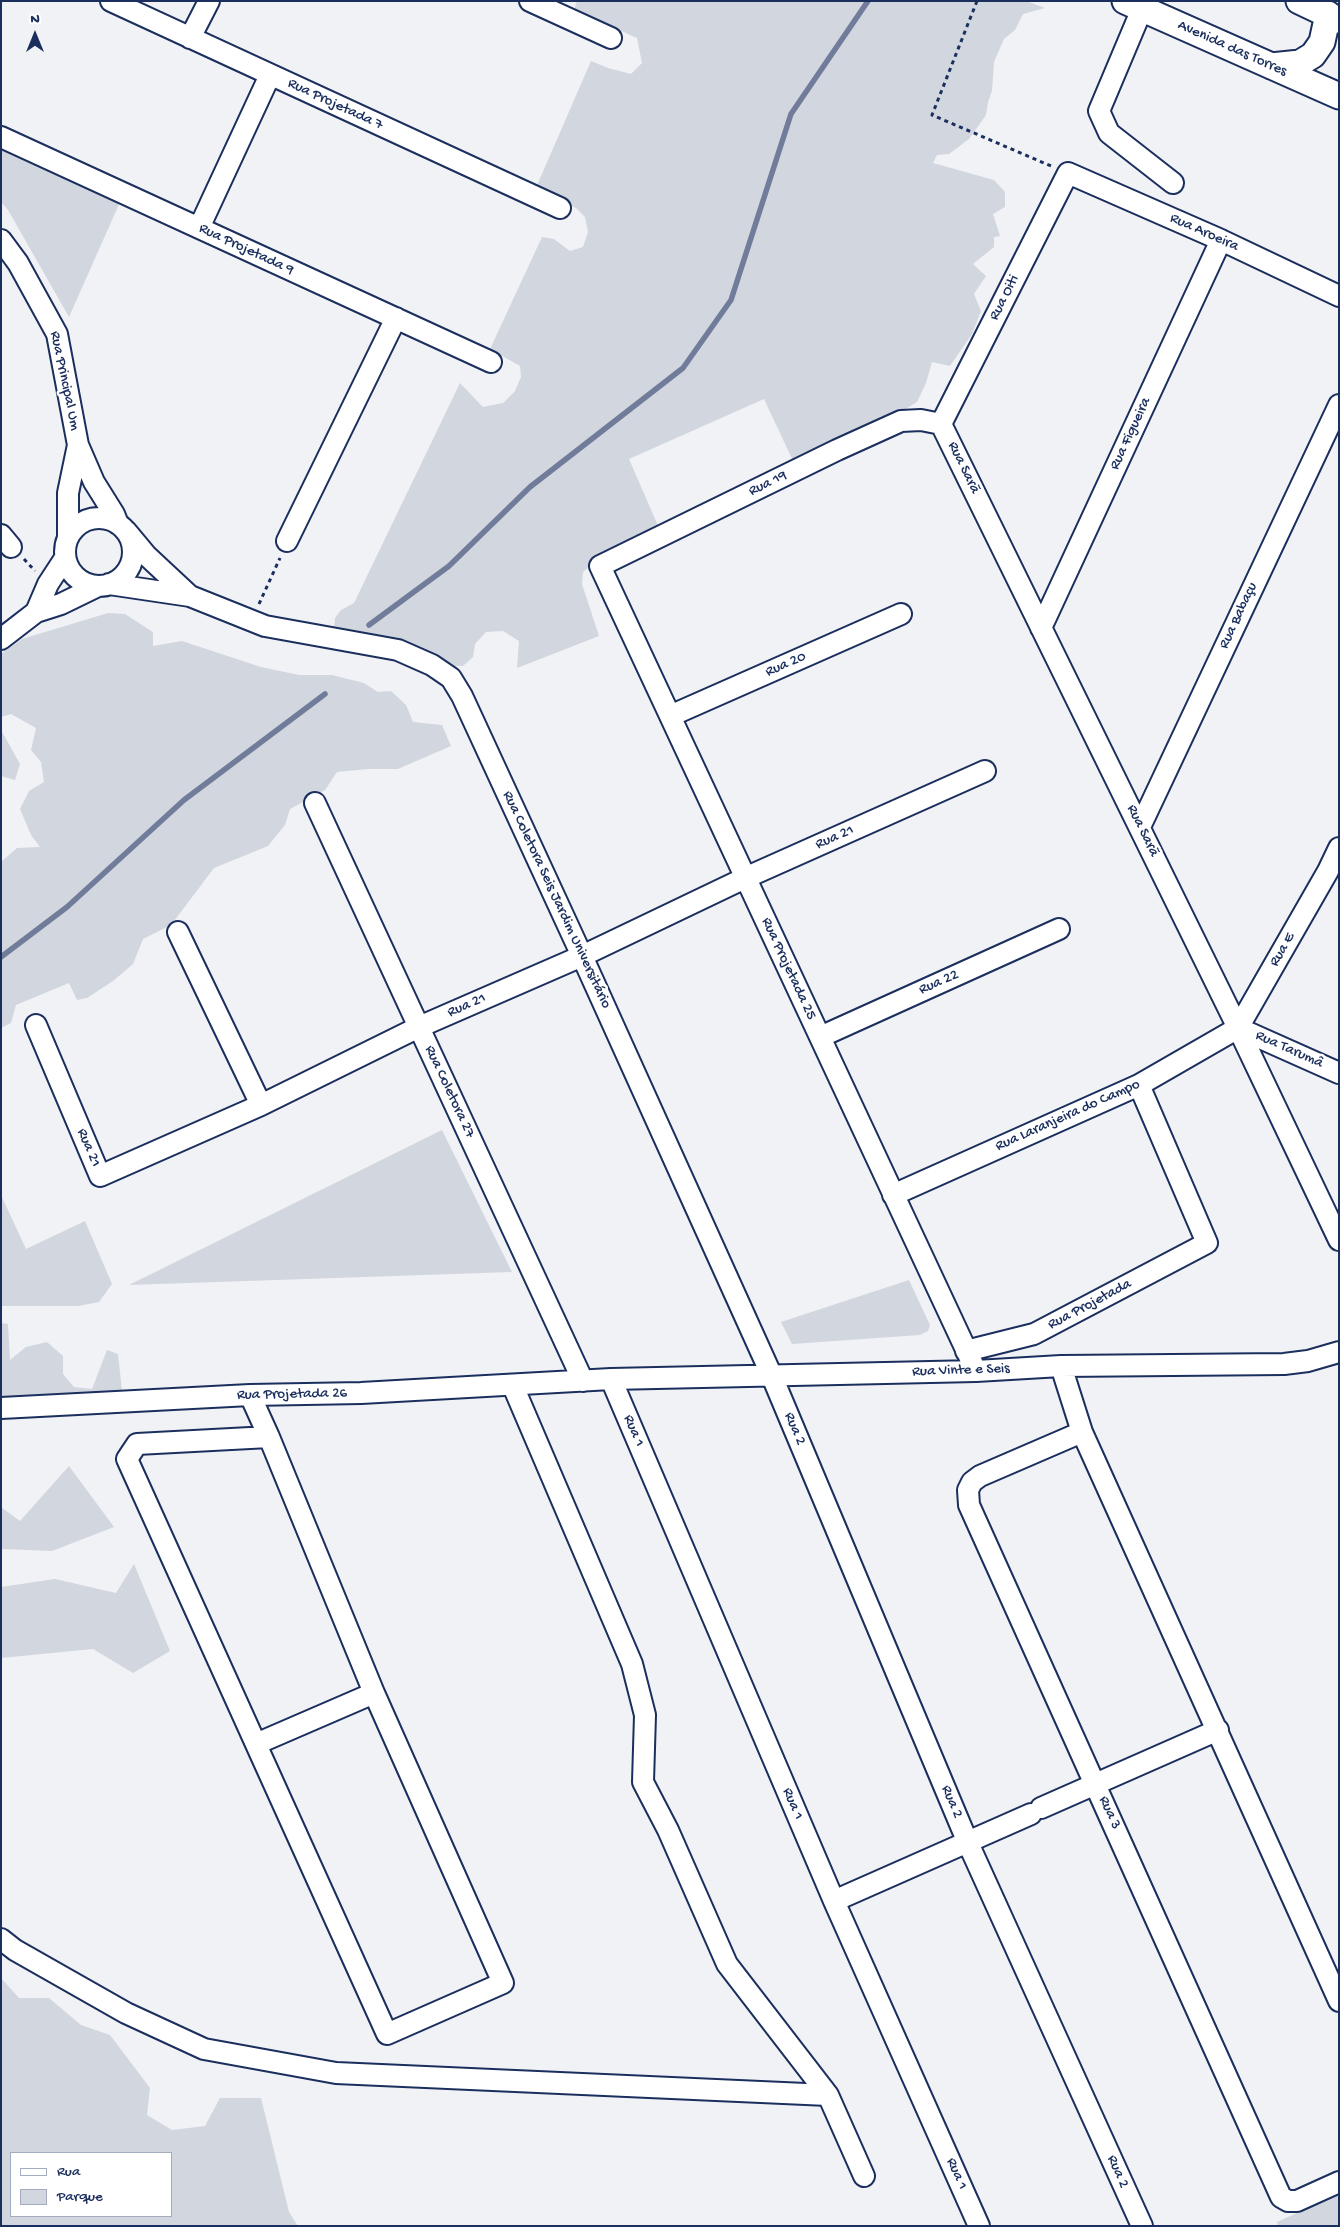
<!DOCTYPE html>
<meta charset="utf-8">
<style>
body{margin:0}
#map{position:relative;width:1340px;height:2227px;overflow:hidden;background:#f1f2f5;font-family:"Gochi Hand",sans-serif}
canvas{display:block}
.frame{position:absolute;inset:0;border:2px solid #1b2f5e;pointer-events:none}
.legend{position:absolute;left:10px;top:2152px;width:162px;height:65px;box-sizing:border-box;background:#fff;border:1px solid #a4acbf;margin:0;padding:6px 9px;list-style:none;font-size:15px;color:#1b2f5e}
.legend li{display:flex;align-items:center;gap:10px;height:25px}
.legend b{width:25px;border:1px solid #a4acbf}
.north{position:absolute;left:10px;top:10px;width:50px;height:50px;-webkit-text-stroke:4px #fff;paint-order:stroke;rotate:0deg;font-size:14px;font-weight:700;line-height:20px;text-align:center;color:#1b2f5e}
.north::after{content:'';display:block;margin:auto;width:18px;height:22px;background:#1b2f5e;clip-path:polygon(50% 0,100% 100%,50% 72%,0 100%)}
</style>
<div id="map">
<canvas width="1340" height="2227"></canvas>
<div class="frame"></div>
<ul class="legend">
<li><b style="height:6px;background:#fff"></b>Rua</li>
<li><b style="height:14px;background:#d2d6df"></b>Parque</li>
</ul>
<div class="north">N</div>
</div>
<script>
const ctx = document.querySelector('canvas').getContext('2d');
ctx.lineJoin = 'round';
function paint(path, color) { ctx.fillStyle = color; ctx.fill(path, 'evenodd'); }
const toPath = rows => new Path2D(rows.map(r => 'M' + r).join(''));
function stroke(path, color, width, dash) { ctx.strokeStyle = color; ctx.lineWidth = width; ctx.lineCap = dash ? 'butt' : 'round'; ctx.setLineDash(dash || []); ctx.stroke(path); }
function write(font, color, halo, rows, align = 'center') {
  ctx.font = font + ' "Gochi Hand",sans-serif'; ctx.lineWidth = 5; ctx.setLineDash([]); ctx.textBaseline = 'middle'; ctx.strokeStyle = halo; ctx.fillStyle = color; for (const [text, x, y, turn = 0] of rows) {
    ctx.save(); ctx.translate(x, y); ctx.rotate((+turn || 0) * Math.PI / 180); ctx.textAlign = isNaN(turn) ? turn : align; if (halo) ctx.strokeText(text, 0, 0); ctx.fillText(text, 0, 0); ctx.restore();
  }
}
const green = toPath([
 [577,1,1026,1,1045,8,1023,14,1015,30,1004,39,994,62,992,91,988,102,986,115,969,139,949,154,937,155,933,163,994,180,1005,192,1005,207,993,214,1000,236,994,237,994,247,973,264,986,276,974,294,981,311,972,334,950,366,932,362,926,383,917,402,881,424,794,463,764,399,629,459,659,528,592,564,583,572,582,584,599,636,517,668,519,641,503,631,486,632,475,644,473,657,463,666,448,666,334,630,335,618,341,610,354,603,460,383,483,407,503,403,515,391,521,377,520,366,490,349,542,237,554,239,570,251,583,247,588,232,585,217,576,208,535,190,591,61,608,68,631,74,642,63,637,38,574,10],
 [1,147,120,202,69,317,8,210,1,202],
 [108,613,125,614,153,632,153,646,182,641,261,667,299,675,332,675,364,683,378,692,391,691,406,705,413,722,442,725,451,746,398,769,368,769,337,772,325,790,290,809,285,825,268,846,214,868,171,925,143,939,133,964,113,981,87,998,77,1000,69,983,16,1005,11,1023,1,1028,1,862,17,848,40,847,31,835,20,809,29,791,44,782,41,762,31,750,36,728,11,714,1,717,1,654,22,639],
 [1,730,20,764,15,780,1,776],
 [442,1130,512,1272,129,1285],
 [1,1195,26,1249,85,1221,112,1284,99,1302,78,1306,1,1306],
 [909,1280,930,1325,928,1331,920,1335,792,1344,781,1322],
 [1,1323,8,1324,10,1360,26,1347,47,1342,63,1356,63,1374,74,1387,92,1389,107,1350,118,1354,122,1391,116,1400,1,1406],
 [69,1466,114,1527,52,1551,1,1549,1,1507,20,1521],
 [134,1564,170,1651,133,1673,93,1649,1,1658,1,1587,55,1579,116,1593],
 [1,1978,19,1998,49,1998,81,2025,110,2035,150,2088,147,2115,172,2130,205,2126,220,2098,261,2098,289,2212,298,2226,1,2226],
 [11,2153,171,2153,171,2216,11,2216],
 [1339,2194,1339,2226,1278,2226,1277,2222]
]);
const stream = toPath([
 [369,625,449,566,530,487,683,368,731,300,791,114,868,1],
 [1,957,67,907,184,800,325,694]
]);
const path = toPath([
 [977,1,932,115,1051,166],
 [24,559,35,571],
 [259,604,280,558]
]);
const minor = toPath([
 [111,1,560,208],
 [530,1,611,38],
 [1142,9,1099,111,1109,133,1173,183],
 [190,38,209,1],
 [1,137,491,362],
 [199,228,270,75],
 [1,240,18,263,57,334,78,445,94,482,114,514,118,524],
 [941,424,921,420,901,421,837,450,600,566,976,1371],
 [941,424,1238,1028,1339,1240],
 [941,424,1068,173,1221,240,1339,296],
 '65 552a34 34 0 1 1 68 0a34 34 0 1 1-68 0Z',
 [126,531,146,555,190,596,265,626,398,650,432,665,451,678,462,696,582,956,771,1374,968,1843,1142,2226],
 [1,535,11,547],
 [68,536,68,493,78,445],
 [287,541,396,318],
 [109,584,190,596],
 [36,612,48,584,65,558],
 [1041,628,1221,240],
 [1,639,36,612,61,604,98,586],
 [670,716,901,614],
 [315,803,583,1381],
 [1140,827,1339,405],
 [178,932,261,1105],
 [36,1025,100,1176,261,1105,419,1027,582,956,745,878,985,771],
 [1238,1028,1328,871,1339,848],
 [1238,1028,1339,1073],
 [820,1037,1059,929],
 [893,1195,1139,1085,1238,1028],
 [966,1351,1034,1334,1207,1243,1139,1085],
 [1061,1366,1082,1432,1339,2001],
 [611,1379,834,1901,979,2226],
 [513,1386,632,1664,645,1715,643,1782,668,1830,727,1964,828,2095,864,2176],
 [250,1395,269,1437,374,1693,503,1983,387,2034,127,1459,137,1444,269,1437],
 [1,1408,250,1395,361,1393,611,1379,976,1371,1061,1366,1284,1364,1308,1361,1339,1352],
 [1082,1432,980,1476,972,1482,968,1490,969,1505,1281,2197,1288,2201,1297,2201,1339,2182],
 [256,1744,374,1693],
 [1041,1808,1218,1730],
 [834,1901,1031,1814],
 [1,1939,15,1950,126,2013,204,2049,336,2073,828,2095]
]);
const major = toPath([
 [1125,1,1339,96],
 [1299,1,1339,20],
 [1271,66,1300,63,1313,55,1322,42,1328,14]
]);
const streetNames = [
 ["Avenida das Torres",1232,49,24],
 ["Rua Projetada 7",335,105,25],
 ["Rua Aroeira",1204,233,24],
 ["Rua Projetada 9",246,250,25],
 ["Rua Oiti",1005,298,-63],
 ["Rua Principal Um",64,381,78],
 ["Rua Figueira",1131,434,-65],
 ["Rua Sarã",963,468,64],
 ["Rua 19",768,484,-26],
 ["Rua Babaçu",1239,616,-65],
 ["Rua 20",786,665,-24],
 ["Rua Sarã",1142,831,64],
 ["Rua 21",835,838,-24],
 ["Rua Coletora Seis Jardim Universitário",556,900,65],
 ["Rua E",1283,950,-60],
 ["Rua Projetada 25",788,969,65],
 ["Rua 22",939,983,-24],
 ["Rua 21",467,1006,-24],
 ["Rua Tarumâ",1289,1050,24],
 ["Rua Coletora 27",449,1092,65],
 ["Rua Laranjeira do Campo",1068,1116,-24],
 ["Rua 21",88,1148,67],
 ["Rua Projetada",1090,1305,-28],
 ["Rua Vinte e Seis",961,1371,-2],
 ["Rua Projetada 26",292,1395,-1],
 ["Rua 2",794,1429,67],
 ["Rua 1",633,1431,67],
 ["Rua 2",951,1802,67],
 ["Rua 1",792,1804,67],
 ["Rua 3",1109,1813,66],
 ["Rua 2",1117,2172,66],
 ["Rua 1",956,2174,66]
];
paint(green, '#d2d6df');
stroke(stream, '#707c9a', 5.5);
stroke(minor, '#1b2f5e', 24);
stroke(major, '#1b2f5e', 29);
stroke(path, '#1b2f5e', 3, [4, 4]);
stroke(minor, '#fff', 20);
stroke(major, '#fff', 25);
write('15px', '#1b2f5e', '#fff', streetNames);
</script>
